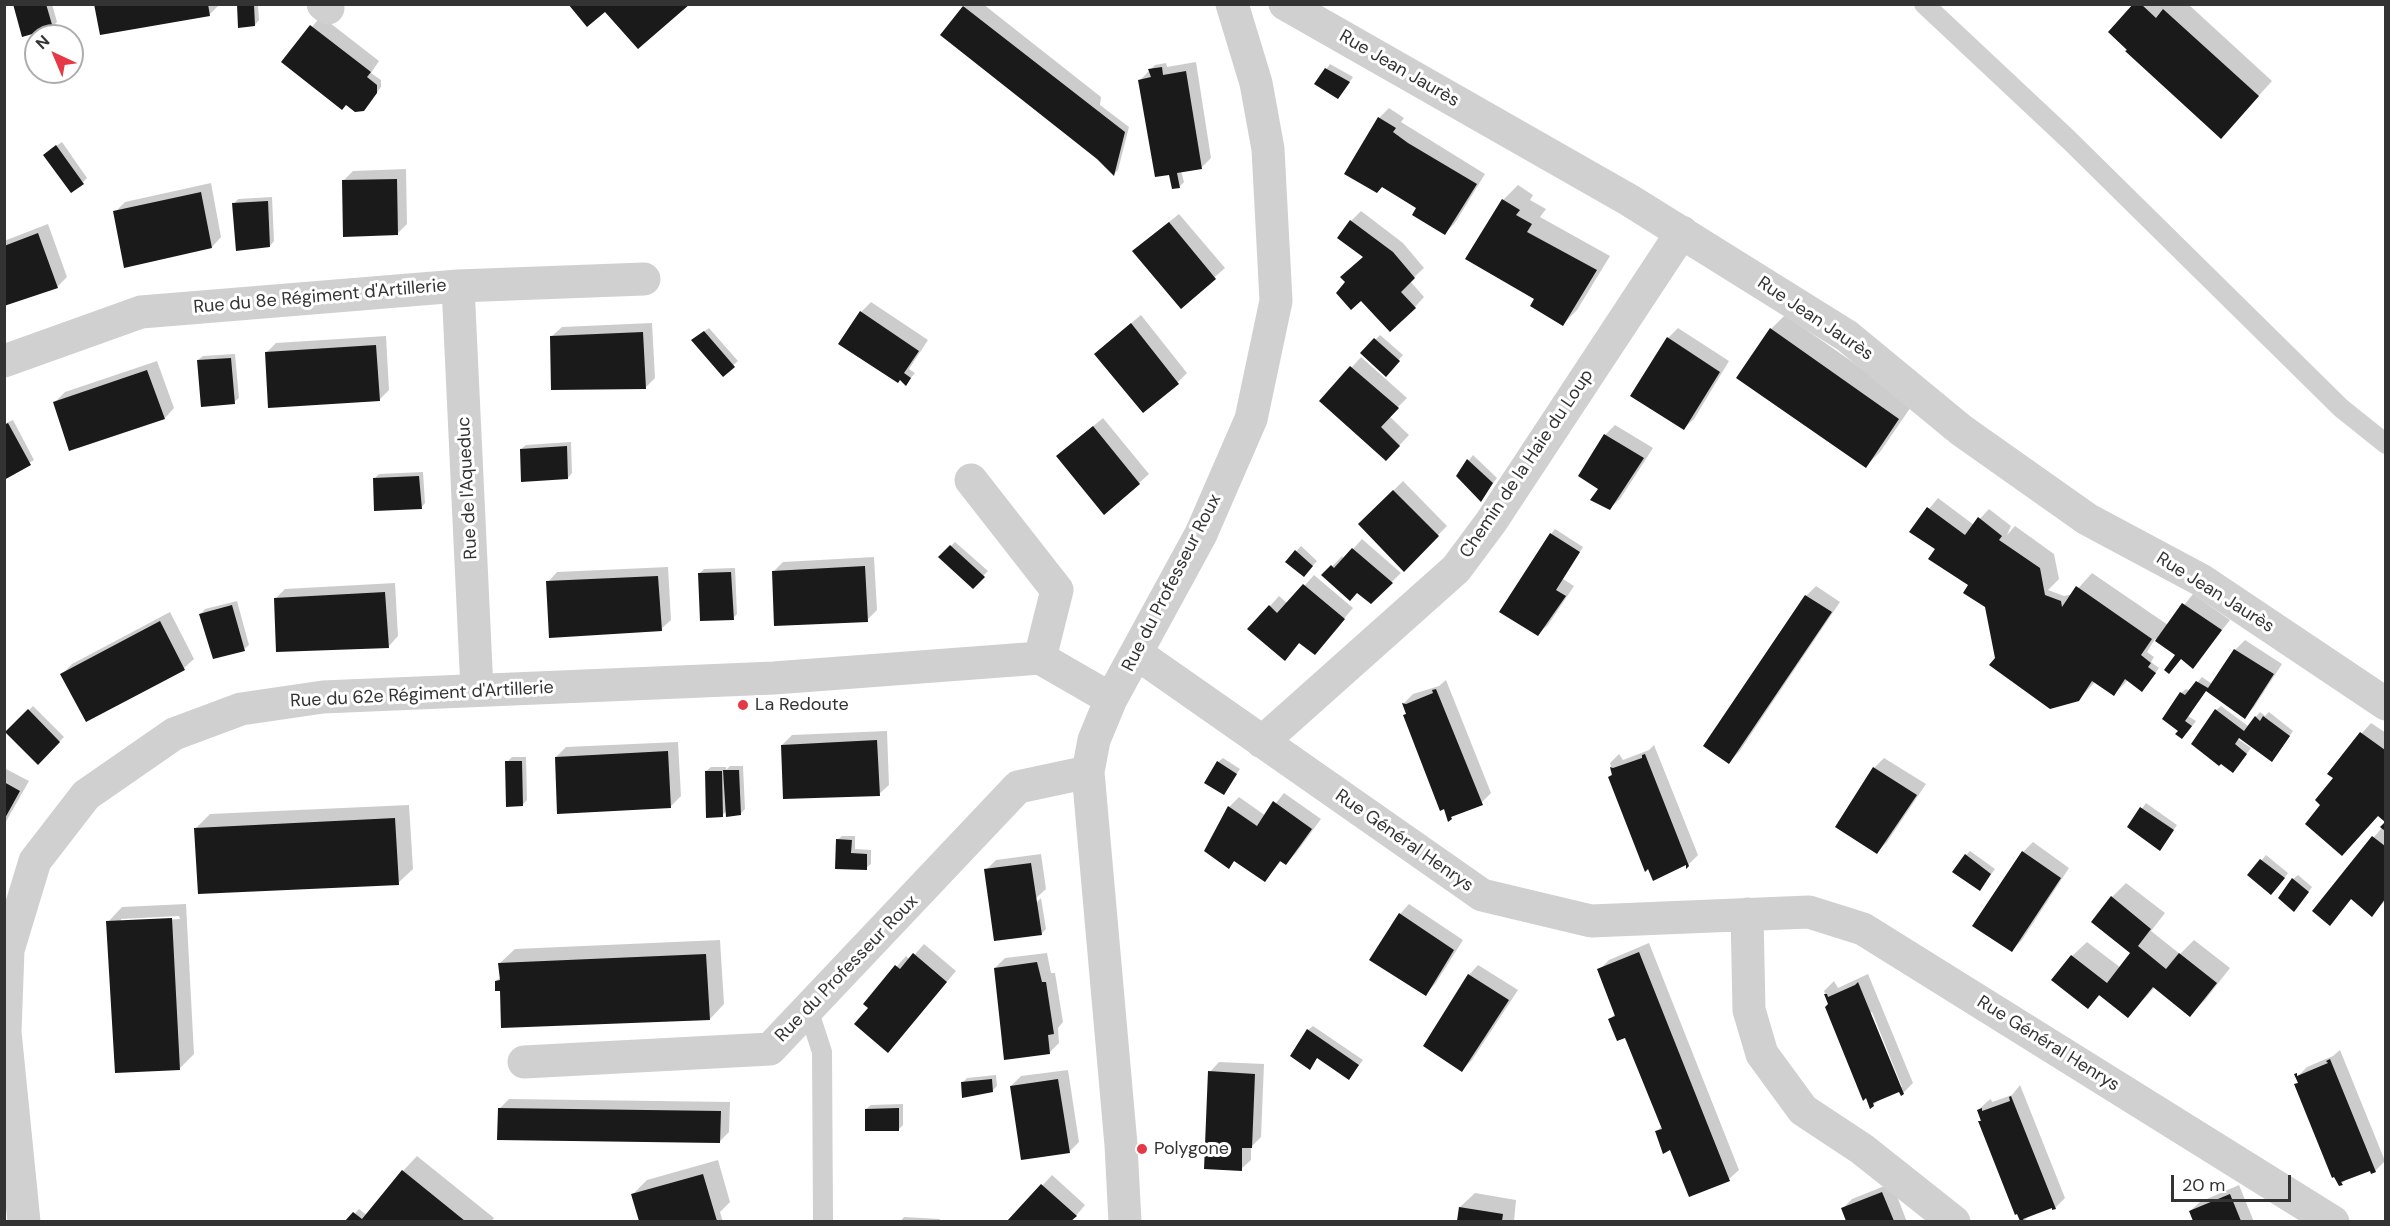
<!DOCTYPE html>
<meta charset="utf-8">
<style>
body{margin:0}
#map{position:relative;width:2390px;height:1226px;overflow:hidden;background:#fff;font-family:"DM Sans",sans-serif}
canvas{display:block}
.frame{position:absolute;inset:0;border:6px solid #333;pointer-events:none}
.north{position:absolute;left:24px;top:24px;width:60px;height:60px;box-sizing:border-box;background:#fff;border:2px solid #adadad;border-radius:50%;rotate:316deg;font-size:16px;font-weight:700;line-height:24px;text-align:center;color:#333}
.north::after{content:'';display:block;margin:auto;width:21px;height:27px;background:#e63946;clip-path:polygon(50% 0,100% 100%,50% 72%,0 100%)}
.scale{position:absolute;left:2171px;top:1175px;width:120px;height:27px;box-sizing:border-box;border:3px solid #333;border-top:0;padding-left:8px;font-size:18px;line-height:21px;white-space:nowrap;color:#333;-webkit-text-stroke:4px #fff;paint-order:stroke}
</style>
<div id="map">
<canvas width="2390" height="1226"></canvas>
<div class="frame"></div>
<div class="north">N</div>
<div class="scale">20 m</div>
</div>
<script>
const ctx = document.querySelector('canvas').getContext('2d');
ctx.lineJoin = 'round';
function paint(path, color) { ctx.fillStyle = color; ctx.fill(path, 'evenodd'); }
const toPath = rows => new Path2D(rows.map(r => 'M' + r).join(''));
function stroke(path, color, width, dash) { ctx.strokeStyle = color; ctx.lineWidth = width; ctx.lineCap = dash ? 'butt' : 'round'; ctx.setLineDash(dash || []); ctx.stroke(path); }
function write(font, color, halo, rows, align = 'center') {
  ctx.font = font + ' "DM Sans",sans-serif'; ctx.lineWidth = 6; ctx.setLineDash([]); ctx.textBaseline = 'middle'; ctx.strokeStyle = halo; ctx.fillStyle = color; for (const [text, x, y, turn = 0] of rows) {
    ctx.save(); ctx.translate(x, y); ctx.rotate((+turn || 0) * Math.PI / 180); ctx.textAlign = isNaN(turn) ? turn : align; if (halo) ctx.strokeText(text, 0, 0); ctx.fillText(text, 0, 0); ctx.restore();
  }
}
const shadow = toPath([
 [15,4,52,4,57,22,52,27],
 [96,4,219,4,219,5,209,15],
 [238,4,258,4,259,20,255,25],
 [967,4,983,4,1101,97,1100,105,1129,127,1118,170,1114,174,964,7],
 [2136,4,2188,4,2272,81,2235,122],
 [321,16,379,61,371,73,381,80,381,87,368,104,284,62],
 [1196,62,1211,158,1201,168,1181,171,1184,182,1179,187,1140,80,1155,65,1166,63,1167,67],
 [1330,64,1353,77,1342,93,1316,84],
 [1389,108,1404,118,1401,122,1485,174,1455,223,1445,233,1418,207,1379,118],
 [62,142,87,178,83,182,50,150],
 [406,169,407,224,397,234,343,181,353,171],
 [211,183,221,237,212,247,115,212,125,202],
 [1518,185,1533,195,1530,200,1546,209,1540,217,1610,256,1577,310,1563,324,1536,299,1467,258,1503,200],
 [272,197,274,241,270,246,234,204,238,199],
 [1361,211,1403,243,1424,268,1410,281,1424,297,1415,307,1347,282,1364,256,1351,221],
 [1179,214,1225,268,1181,307,1144,242],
 [48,224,67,277,57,287,4,304,4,241],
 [871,302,928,340,909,369,915,373,906,384,861,312],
 [1141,315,1187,373,1177,383,1106,344],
 [1785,315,1913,404,1880,452,1866,466,1771,329],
 [652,323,655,378,645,388,552,336,562,327],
 [709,328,738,361,723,374,693,340],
 [1678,328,1729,361,1694,419,1684,428,1632,396,1668,338],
 [1380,335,1403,355,1390,370,1362,353],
 [386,336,389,390,379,400,266,353,276,343],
 [235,354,239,398,234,402,198,360,203,356],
 [1361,357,1407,398,1389,416,1409,435,1396,449,1322,401],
 [157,361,174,408,165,418,55,402,65,392],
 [1103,418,1149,474,1139,483,1068,447],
 [13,420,34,460,4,478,4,424],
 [1615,425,1653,448,1620,499,1610,508,1600,489,1580,476,1606,434],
 [571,442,572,473,568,478,521,449,526,445],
 [1473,455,1497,478,1481,499,1458,475],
 [423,472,425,503,421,508,374,479,379,474],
 [1403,481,1447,526,1404,569,1360,524],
 [1938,498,1974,525,1989,509,2011,526,2007,535,2015,526,2054,554,2059,579,2048,590,2064,596,2073,594,2092,573,2168,625,2193,594,2230,620,2193,667,2155,639,2147,652,2154,657,2151,662,2159,668,2147,685,2128,680,2114,694,2095,682,2078,700,1996,658,1987,606,1974,579,1911,531],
 [1555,529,1583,547,1563,579,1574,586,1548,625,1538,634,1551,534],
 [1362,539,1401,573,1371,602,1358,591,1324,575,1342,556,1344,559],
 [955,542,988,571,972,587,940,557],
 [1301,546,1317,561,1308,571,1287,561],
 [874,557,877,610,867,620,773,572,783,562],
 [668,567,671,620,661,629,548,582,557,572],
 [735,568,737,614,733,618,699,574,704,569],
 [1314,575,1353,608,1315,653,1300,642,1294,649,1270,606,1279,596,1288,604],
 [395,583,398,636,389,646,275,599,285,589],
 [1816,586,1840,602,1739,752,1729,762,1806,596],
 [237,601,249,645,244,649,201,614,205,609],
 [170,612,194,659,184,668,87,720,62,674,72,664],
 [2245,640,2282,664,2254,707,2245,717,2207,689,2188,716,2196,721,2187,733,2180,731,2181,693,2186,689,2190,691,2202,677,2212,684,2235,650],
 [1446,680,1491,793,1481,803,1455,814,1449,819,1404,703,1413,694,1439,686],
 [33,706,64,737,38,763,7,732],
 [2221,706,2248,726,2260,712,2265,716,2269,712,2293,731,2276,756,2240,736,2238,739,2251,748,2237,767,2216,710],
 [2371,723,2386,733,2386,820,2378,814,2323,805,2335,778,2362,733],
 [887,731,889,785,879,794,782,745,792,735],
 [678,742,681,796,671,806,556,757,566,747],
 [1654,745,1698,855,1687,866,1609,777,1613,773,1610,763,1619,754,1623,760,1649,750],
 [512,757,526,757,527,800,522,805,507,762],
 [1223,758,1240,769,1224,793,1218,762],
 [1884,758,1926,784,1887,842,1877,852,1837,827,1874,768],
 [730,766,743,766,745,809,740,814,727,811,722,815,706,771,711,767,726,767,726,770],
 [4,768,29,781,4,825],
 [1284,793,1321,819,1296,853,1286,863,1282,860,1265,880,1235,860,1229,867,1229,807,1239,797,1266,816],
 [2146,803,2177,825,2164,844,2129,827],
 [409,805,413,869,398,883,196,828,210,814],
 [2386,823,2386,900,2372,915,2352,898,2330,924,2374,837],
 [842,836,855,836,855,849,871,850,871,864,866,868,837,840],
 [2033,842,2069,868,2022,940,2012,950,2023,852],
 [1970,851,1995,869,1980,889,1966,855],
 [1041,854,1046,889,1035,899,1035,904,1041,898,1046,929,1041,934,986,870,996,860],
 [2266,855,2288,873,2276,889,2249,875],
 [2298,875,2312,887,2299,905,2293,879],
 [2126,883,2165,913,2151,931,2180,954,2194,940,2230,968,2205,1000,2190,1015,2155,987,2128,1016,2101,994,2088,1007,2072,956,2087,942,2121,968,2133,953,2112,897],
 [186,904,194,1054,180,1068,108,922,122,907],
 [179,916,180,919,121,922,121,919],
 [1409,904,1463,940,1435,984,1425,994,1400,914],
 [720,940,724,1004,710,1019,502,990,496,981,501,977,500,963,515,949],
 [1649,943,1739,1170,1729,1179,1670,1148,1656,1132,1662,1126,1626,1036,1609,1020,1616,1013,1599,970,1609,960],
 [924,944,956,971,888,1051,870,1008,865,1003,906,956,910,960],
 [1047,953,1051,973,1055,973,1063,1022,1058,1028,1059,1043,1049,1053,995,968,1005,958],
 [1478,965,1518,990,1472,1060,1462,1070,1469,975],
 [1868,974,1913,1083,1903,1093,1900,1090,1880,1099,1873,1105,1824,991,1834,981,1838,988],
 [1872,1012,1902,1087,1899,1087,1869,1013],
 [1313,1026,1363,1060,1349,1078,1318,1057,1309,1068,1308,1030],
 [2340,1050,2385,1161,2375,1171,2371,1169,2349,1177,2340,1185,2296,1084,2299,1082,2297,1077,2307,1067,2333,1056],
 [1219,1062,1264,1064,1261,1137,1251,1147,1251,1160,1241,1169,1210,1072],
 [1068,1070,1079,1142,1069,1152,1011,1086,1021,1076],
 [996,1075,997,1086,992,1091,962,1083,967,1078],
 [2020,1085,2065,1198,2055,1208,2053,1206,2030,1215,2023,1222,1979,1122,1982,1119,1978,1110,1988,1101,1991,1099,1992,1102,2012,1095],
 [509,1099,730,1102,729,1132,720,1141,499,1109],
 [903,1104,903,1125,898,1130,866,1109,871,1105],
 [417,1156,494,1218,491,1222,347,1222,359,1209,368,1216,403,1171],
 [718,1160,730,1202,720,1212,723,1222,641,1222,632,1195,647,1180],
 [1052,1175,1085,1205,1071,1222,1009,1222],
 [1892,1183,1907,1222,1848,1222,1842,1209,1852,1199],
 [2239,1185,2254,1222,2194,1222,2190,1211,2200,1202],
 [1475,1193,1516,1200,1514,1222,1458,1222,1460,1207],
 [904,1217,940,1219,939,1222,900,1222]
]);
const building = toPath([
 [13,4,46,4,53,28,22,37],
 [94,4,208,4,210,16,100,35],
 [237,4,254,4,255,26,238,28],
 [568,4,690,4,638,49,605,12,587,27],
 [2133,4,2141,4,2156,18,2163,9,2259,96,2221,139,2125,51,2127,50,2108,32],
 [963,6,1125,132,1114,176,1097,159,940,35],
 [310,25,371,72,367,77,377,85,377,93,364,111,355,112,346,105,342,110,281,62],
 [1162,67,1163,75,1186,71,1202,169,1177,173,1180,188,1172,189,1169,175,1155,177,1138,80,1151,77,1148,69],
 [1325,68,1350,82,1338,99,1314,84],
 [1378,117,1396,128,1393,132,1408,143,1477,184,1445,235,1412,215,1416,208,1382,187,1377,193,1344,174],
 [56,145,84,184,71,193,43,155],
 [397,179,398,235,343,237,342,180],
 [201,192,212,248,124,268,113,211],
 [1502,199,1520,210,1516,215,1532,224,1527,232,1597,270,1563,326,1530,306,1534,299,1465,259],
 [268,201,270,247,236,251,232,203],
 [1350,220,1393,252,1415,278,1401,292,1416,308,1390,332,1361,301,1351,310,1336,293,1345,282,1340,277,1363,257,1337,238],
 [1169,222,1216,279,1181,309,1132,251],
 [38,233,58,288,4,306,4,246],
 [860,311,919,351,904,373,911,378,906,386,900,380,898,383,838,344],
 [1131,323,1179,384,1143,413,1094,354],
 [1770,328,1899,419,1866,468,1736,378],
 [704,331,735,367,723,377,691,340],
 [643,332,646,389,551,390,550,336],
 [1667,337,1720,372,1684,430,1630,396],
 [1374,338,1400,361,1386,377,1360,353],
 [376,345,380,401,268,408,265,352],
 [231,358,235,404,201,407,197,360],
 [1350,366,1399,408,1381,427,1400,446,1386,461,1319,401],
 [147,370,165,419,69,451,53,402],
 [8,423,31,465,4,480,4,425],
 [1093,426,1140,484,1104,515,1056,456],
 [1604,434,1644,458,1610,510,1590,500,1598,489,1578,476],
 [567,446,568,479,521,482,520,449],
 [1467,459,1493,483,1481,502,1456,476],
 [419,476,422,509,374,511,373,478],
 [1393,490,1439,536,1404,572,1358,524],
 [1927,507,1965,535,1978,517,2002,536,1999,540,2040,568,2045,595,2061,601,2062,607,2076,586,2152,639,2141,655,2151,663,2148,667,2156,673,2142,692,2125,679,2114,696,2092,681,2079,701,2050,709,1989,665,1995,658,1985,607,1963,593,1968,585,1928,559,1935,549,1909,532],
 [1550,533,1580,552,1556,590,1566,596,1538,636,1499,612],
 [950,545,985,577,973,589,938,557],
 [1352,548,1393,583,1371,604,1357,593,1350,601,1321,575,1331,565,1334,568],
 [1295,550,1313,566,1304,577,1285,562],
 [865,566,868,622,774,626,772,571],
 [731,572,734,620,700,621,698,573],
 [658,576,662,631,549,638,546,581],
 [1303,584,1345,619,1315,655,1299,643,1285,661,1247,629,1269,605,1277,613],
 [385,592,389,648,276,652,274,598],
 [1805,595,1832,612,1729,764,1703,746],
 [2182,603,2222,630,2193,669,2181,659,2169,674,2164,670,2175,655,2155,641],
 [232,605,245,651,213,659,199,614],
 [160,621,185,670,86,722,60,674],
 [2234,649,2274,674,2245,719,2206,691,2185,721,2192,726,2182,739,2175,734,2178,731,2162,719,2180,692,2185,695,2196,681,2208,688],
 [1436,689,1483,805,1451,817,1452,819,1448,822,1444,809,1440,811,1403,715,1406,714,1402,703,1406,704,1433,693,1432,690],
 [28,709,60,742,38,765,5,732],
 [2215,709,2244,731,2255,716,2260,721,2263,716,2290,736,2272,762,2239,738,2235,744,2247,754,2233,773,2221,764,2219,766,2191,744],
 [2360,732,2385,750,2385,831,2380,827,2385,822,2378,816,2342,856,2305,824,2320,805,2315,800,2333,778,2327,774],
 [877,740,880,796,783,799,781,745],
 [668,751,671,808,557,814,555,757],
 [1645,754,1689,866,1686,869,1686,865,1653,881,1648,869,1645,872,1608,777,1612,775,1610,767,1613,768,1642,758,1642,755],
 [505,761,522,761,523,806,506,807],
 [1217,761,1237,774,1224,795,1204,783],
 [1873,767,1917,795,1877,854,1835,827],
 [723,770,739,770,741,815,726,817],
 [705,771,722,771,723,817,706,818],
 [4,782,20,791,4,820],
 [1273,801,1312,829,1286,865,1280,861,1265,882,1234,861,1229,869,1204,851,1228,806,1257,826],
 [2140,807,2174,830,2160,851,2127,827],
 [395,818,399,885,198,894,194,828],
 [2372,836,2385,846,2385,899,2372,917,2351,899,2330,926,2312,911],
 [836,839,852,840,851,853,867,854,867,870,835,869],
 [2022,851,2061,878,2012,952,1972,926],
 [1965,854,1991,874,1980,891,1952,872],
 [2260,859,2285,878,2271,895,2247,875],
 [1031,863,1042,935,994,941,984,869],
 [2292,878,2309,892,2294,912,2278,898],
 [2111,896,2151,929,2138,946,2166,969,2179,953,2217,983,2190,1017,2153,987,2128,1018,2099,995,2088,1009,2051,980,2071,955,2107,983,2130,953,2091,922],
 [1399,913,1454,950,1426,996,1369,960],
 [172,918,180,1070,115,1073,106,921],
 [1639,952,1730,1181,1689,1197,1670,1150,1663,1154,1655,1131,1662,1129,1625,1038,1617,1041,1608,1019,1615,1016,1597,969],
 [913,953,947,982,888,1053,854,1024,868,1008,863,1004,895,965,900,969],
 [706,954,710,1020,501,1028,500,991,495,991,495,981,500,980,498,963],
 [1037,962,1042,982,1046,982,1054,1034,1048,1035,1050,1054,1004,1060,994,968],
 [1468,974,1509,1000,1462,1072,1423,1046],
 [1858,982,1904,1094,1901,1096,1899,1092,1873,1103,1874,1106,1870,1109,1866,1098,1863,1101,1825,1007,1828,1004,1824,994,1827,994,1828,997,1855,985],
 [1307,1029,1359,1065,1349,1080,1317,1058,1310,1070,1290,1056],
 [2330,1059,2376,1172,2371,1174,2370,1171,2341,1182,2343,1185,2339,1186,2334,1177,2332,1178,2294,1084,2298,1083,2294,1074,2297,1073,2297,1076,2328,1063,2326,1061],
 [1208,1071,1255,1074,1252,1148,1242,1148,1242,1171,1204,1169],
 [992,1079,993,1092,962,1098,961,1082],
 [1058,1079,1070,1153,1021,1160,1010,1086],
 [2011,1096,2056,1209,2052,1210,2052,1208,2023,1219,2024,1221,2020,1221,2017,1214,2015,1215,1978,1121,1981,1121,1977,1110,1982,1108,1982,1111,2010,1101,2009,1097],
 [498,1108,721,1111,720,1143,497,1140],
 [899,1108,899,1131,865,1131,865,1109],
 [402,1170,465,1221,345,1221,353,1212,362,1219],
 [703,1174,717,1221,639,1221,631,1194],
 [1041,1184,1077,1216,1071,1221,1007,1221],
 [1882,1192,1894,1221,1846,1221,1841,1208],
 [2230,1194,2241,1221,2193,1221,2189,1211],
 [1459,1207,1503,1214,1502,1221,1457,1221]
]);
const service = toPath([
 [1924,4,2068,139,2341,408,2386,444],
 [808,1009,822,1052,823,1220]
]);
const minor = toPath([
 [323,4,328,8],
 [1285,4,1629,200,1847,336,1961,430,2087,519,2201,580,2386,704],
 [458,286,477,690],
 [4,361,141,312,458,286,644,279],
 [971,480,1057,590,1040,658],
 [1136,653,1482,895,1591,921,1809,912,1863,929,2333,1222],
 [1262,742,1456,569,1491,522,1682,232],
 [1747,914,1749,1010,1762,1054,1803,1110,1862,1149,1954,1222],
 [524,1062,770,1049,1018,787,1088,772],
 [24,1222,5,1032,8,950,35,861,86,795,174,734,241,709,323,697,774,678,1040,658,1111,699],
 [1125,1222,1121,1145,1088,772,1094,740,1111,699,1201,534,1251,419,1276,301,1268,149,1256,83,1232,4]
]);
const markers = [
 [743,705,6,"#e63946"],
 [1142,1149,6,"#e63946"]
];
const streetNames = [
 ["Rue Jean Jaurès",1399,69,30],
 ["Rue du 8e Régiment d'Artillerie",320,297,-5],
 ["Rue Jean Jaurès",1815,319,34],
 ["Chemin de la Haie du Loup",1527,464,-56],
 ["Rue de l'Aqueduc",468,488,-93],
 ["Rue du Professeur Roux",1172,583,-63],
 ["Rue Jean Jaurès",2215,593,32],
 ["Rue du 62e Régiment d'Artillerie",422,695,-3],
 ["Rue Général Henrys",1404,841,35],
 ["Rue du Professeur Roux",847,969,-46],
 ["Rue Général Henrys",2048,1044,32]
];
const poiNames = [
 ["La Redoute",755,705],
 ["Polygone",1154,1149]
];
paint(shadow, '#0003');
paint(building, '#1a1a1a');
stroke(service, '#d0d0d0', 20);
stroke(minor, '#d0d0d0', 33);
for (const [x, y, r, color] of markers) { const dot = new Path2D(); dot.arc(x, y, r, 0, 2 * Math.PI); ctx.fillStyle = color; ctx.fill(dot); stroke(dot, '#fff', 2); }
write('18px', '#333', '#fff', streetNames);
write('18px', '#333', '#fff', poiNames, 'left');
</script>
